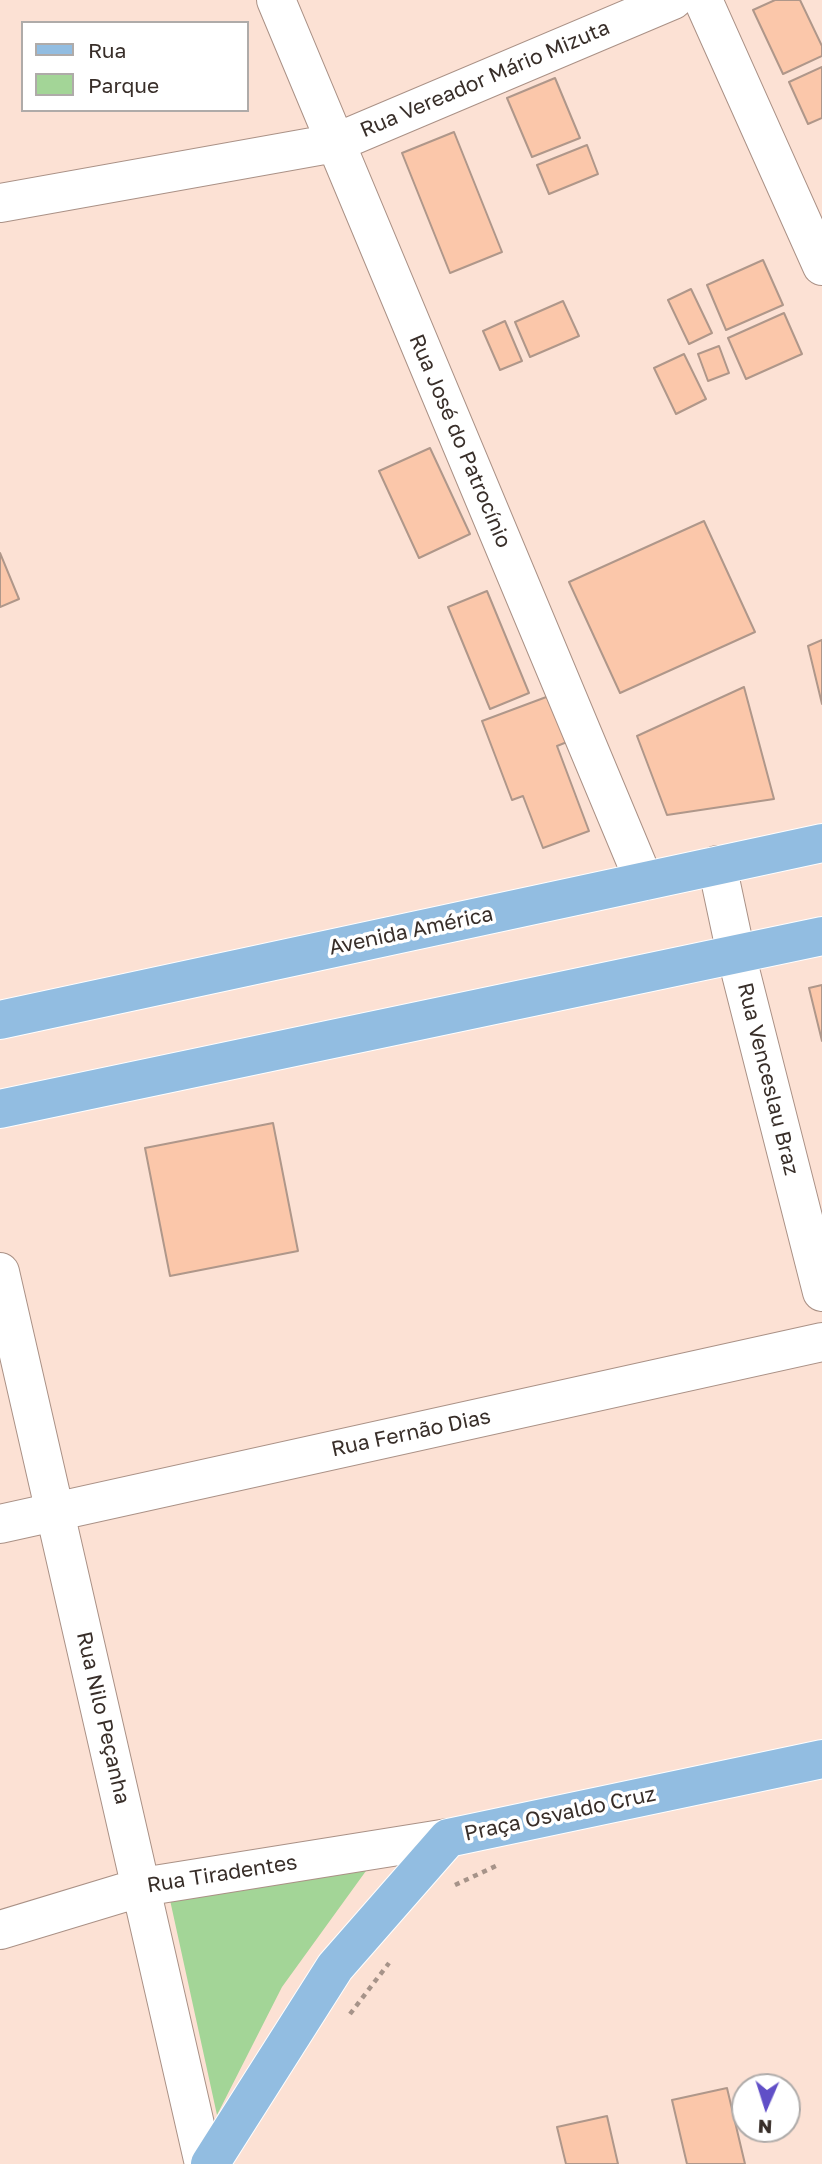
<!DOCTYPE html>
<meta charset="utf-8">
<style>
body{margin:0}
#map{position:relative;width:822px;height:2164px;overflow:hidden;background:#fce1d4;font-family:"Golos Text",sans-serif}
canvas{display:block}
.legend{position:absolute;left:21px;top:21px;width:228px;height:91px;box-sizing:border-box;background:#fff;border:2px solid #afaba9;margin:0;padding:9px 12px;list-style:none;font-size:21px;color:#382e29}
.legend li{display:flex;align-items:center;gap:14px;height:35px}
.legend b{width:35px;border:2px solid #afaba9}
.north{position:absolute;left:731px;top:2073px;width:70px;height:70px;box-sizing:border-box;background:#fff;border:2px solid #afaba9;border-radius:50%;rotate:183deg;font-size:19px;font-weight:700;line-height:28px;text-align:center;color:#382e29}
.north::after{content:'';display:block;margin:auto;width:24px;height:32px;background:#604fc7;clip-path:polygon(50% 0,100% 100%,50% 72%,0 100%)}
</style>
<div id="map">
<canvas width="822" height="2164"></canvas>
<ul class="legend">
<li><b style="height:9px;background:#92bde1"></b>Rua</li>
<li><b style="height:19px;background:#a3d597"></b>Parque</li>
</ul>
<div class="north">N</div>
</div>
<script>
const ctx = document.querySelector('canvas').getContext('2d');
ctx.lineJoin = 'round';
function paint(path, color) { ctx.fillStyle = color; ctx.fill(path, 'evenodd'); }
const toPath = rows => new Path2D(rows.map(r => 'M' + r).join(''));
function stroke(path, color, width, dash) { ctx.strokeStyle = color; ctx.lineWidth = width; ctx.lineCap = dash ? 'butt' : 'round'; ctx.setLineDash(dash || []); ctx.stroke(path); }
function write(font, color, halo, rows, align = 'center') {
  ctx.font = font + ' "Golos Text",sans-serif'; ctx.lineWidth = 7; ctx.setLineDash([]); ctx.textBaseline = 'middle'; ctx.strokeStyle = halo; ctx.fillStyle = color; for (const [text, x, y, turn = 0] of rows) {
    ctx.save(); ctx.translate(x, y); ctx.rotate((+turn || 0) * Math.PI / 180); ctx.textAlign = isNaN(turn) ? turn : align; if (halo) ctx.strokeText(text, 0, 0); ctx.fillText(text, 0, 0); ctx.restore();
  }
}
const green = toPath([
 [371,1864,282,1987,217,2115,170,1900]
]);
const building = toPath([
 [775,0,800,0,822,46,822,56,783,74,753,10,775,0],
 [822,67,822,118,808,124,789,82,822,67],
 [555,78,580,138,532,157,507,98,555,78],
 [454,132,502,252,450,273,402,153,454,132],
 [587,145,598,174,549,194,537,165,587,145],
 [763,260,783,305,726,330,707,285,763,260],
 [691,289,712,333,689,344,668,300,691,289],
 [563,301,579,336,530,357,515,322,563,301],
 [784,313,802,354,746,379,728,338,784,313],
 [505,321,522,361,500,370,483,331,505,321],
 [719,346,729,373,708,381,698,354,719,346],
 [684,354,706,399,676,414,654,368,684,354],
 [430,448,470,534,419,558,379,471,430,448],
 [704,521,755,632,620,693,569,582,704,521],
 [0,553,19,599,0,607,0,553],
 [487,591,529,693,490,709,448,607,487,591],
 [822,640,822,704,808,646,822,640],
 [744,687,774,799,667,815,637,736,744,687],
 [549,696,567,742,557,746,589,831,543,848,523,796,512,800,482,721,549,696],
 [822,985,822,1041,809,988,822,985],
 [273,1123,298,1251,170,1276,145,1148,273,1123],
 [727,2088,745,2164,687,2164,672,2100,727,2088],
 [607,2116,618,2164,566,2164,557,2127,607,2116]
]);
const path = toPath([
 [455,1885,498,1865],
 [350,2014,389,1963]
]);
const minor = toPath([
 [276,0,644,881],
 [703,0,822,266],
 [0,203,335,143,673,0],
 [717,865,736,954,822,1292],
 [0,1272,204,2164],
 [0,1524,822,1342],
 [0,1930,142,1887,448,1838]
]);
const major = toPath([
 [0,1020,822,843],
 [0,1109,822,936],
 [210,2164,335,1967,448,1838,822,1759]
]);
const streetNames = [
 ["Rua Vereador Mário Mizuta",485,79,-23],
 ["Rua José do Patrocínio",460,441,67],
 ["Avenida América",411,931,-12],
 ["Rua Venceslau Braz",768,1079,76],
 ["Rua Fernão Dias",411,1433,-12],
 ["Rua Nilo Peçanha",103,1718,77],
 ["Praça Osvaldo Cruz",560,1814,-12],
 ["Rua Tiradentes",222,1874,-9]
];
paint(green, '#a3d597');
paint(building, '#fbc7aa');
stroke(building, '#af978a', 2);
stroke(minor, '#aa9186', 40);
stroke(major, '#fff', 40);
stroke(path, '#a69389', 4.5, [5, 5]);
stroke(minor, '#fff', 38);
stroke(major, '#92bde1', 38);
write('21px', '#382e29', '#fff', streetNames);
</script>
